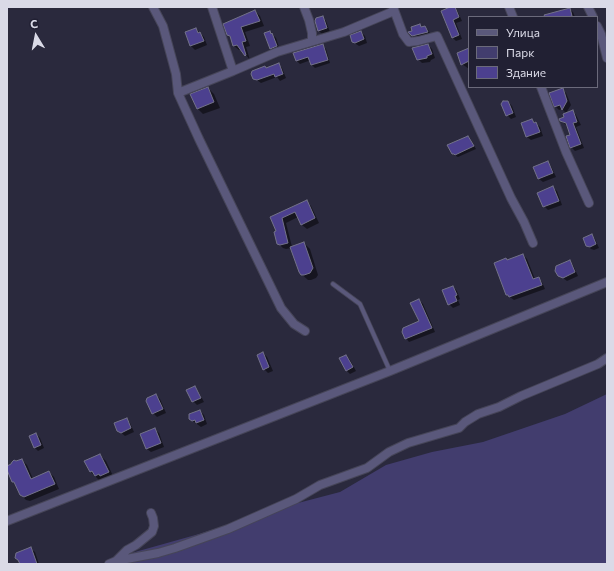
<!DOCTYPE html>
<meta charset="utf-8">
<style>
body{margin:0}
#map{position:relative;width:614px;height:571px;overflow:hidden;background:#2a293d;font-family:Commissioner,sans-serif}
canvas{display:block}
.frame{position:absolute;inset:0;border:8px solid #dadae7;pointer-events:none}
.legend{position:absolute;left:468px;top:16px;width:130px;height:72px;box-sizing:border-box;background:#212033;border:1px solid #6b6a7b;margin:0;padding:5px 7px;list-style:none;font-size:12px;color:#dadae7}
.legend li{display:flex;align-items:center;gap:8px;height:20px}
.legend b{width:20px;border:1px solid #6b6a7b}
.north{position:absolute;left:16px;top:16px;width:40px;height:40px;-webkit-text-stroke:3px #212033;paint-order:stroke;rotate:350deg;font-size:11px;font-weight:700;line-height:16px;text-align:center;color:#dadae7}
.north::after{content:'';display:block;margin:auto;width:14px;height:18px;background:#dadae7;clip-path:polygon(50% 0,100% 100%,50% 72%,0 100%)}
</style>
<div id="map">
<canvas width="614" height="571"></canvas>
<div class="frame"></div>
<ul class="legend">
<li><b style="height:5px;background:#5a587b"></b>Улица</li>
<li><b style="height:11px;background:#423d6e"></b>Парк</li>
<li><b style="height:11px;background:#4c408f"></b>Здание</li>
</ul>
<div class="north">С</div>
</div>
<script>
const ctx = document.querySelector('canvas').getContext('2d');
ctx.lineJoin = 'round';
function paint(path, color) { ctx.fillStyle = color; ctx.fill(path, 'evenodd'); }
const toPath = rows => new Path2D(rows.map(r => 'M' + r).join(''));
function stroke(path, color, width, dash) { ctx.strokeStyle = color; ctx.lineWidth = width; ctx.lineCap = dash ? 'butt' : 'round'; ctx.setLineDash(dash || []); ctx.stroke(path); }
const green = toPath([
 [607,394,607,564,106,564,135,552,199,534,279,508,340,492,386,465,432,452,483,442,565,414]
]);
const shadow = toPath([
 [452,7,455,7,457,10,462,21,456,23,462,39,456,41,453,38,442,11],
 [569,9,573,12,575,17,558,17],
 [255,11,260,16,264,26,245,32,250,46,246,47,250,60,242,50,239,50,234,46,232,38,228,35],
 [322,17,326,21,330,32,323,35,319,31,316,21],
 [420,25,423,28,425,27,429,31,431,36,416,39,412,36,414,31],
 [196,29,204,37,207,45,195,50,191,46,186,33],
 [270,32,276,38,280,50,274,52,271,49],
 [361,32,365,36,367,43,359,46,353,42],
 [322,45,326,49,330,63,315,68,312,65,311,60,300,64,297,61,294,54],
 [428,45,432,49,435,58,431,60,430,62,422,63,418,59],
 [469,49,469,69,462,64],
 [279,64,282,68,286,78,280,81,277,77,261,83,254,78,265,67,267,69],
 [208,88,214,94,220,108,203,114,197,108],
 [562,89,566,93,571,105,566,113,562,109,559,110,555,106],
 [508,102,512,106,516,117,511,119,507,115],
 [573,111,576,115,581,125,576,127,584,148,575,151,571,147,571,135,568,126,561,121],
 [532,120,540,127,543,136,531,140,527,137],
 [468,137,476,149,458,157,456,156,453,154],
 [547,162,551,166,556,177,543,182,539,179],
 [553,188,557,191,562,205,548,210,544,206],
 [306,201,311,206,319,223,307,229,302,225,298,217,286,223,292,247,304,243,310,249,318,275,316,278,311,280,308,280,299,272,291,248,286,249,283,248,278,243,278,232,271,217],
 [592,235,595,239,599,248,594,250,591,249,587,245],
 [523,255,527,259,535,279,538,278,542,282,545,289,514,300,507,295,507,261],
 [570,262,573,265,578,276,567,281,559,275],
 [453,287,457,291,460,299,458,300,460,305,453,308,449,304],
 [419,300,423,304,435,332,409,342,406,338,420,321],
 [263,353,267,357,273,371,268,373,264,369],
 [346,356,350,360,356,371,350,374,346,370],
 [195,387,198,391,204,402,197,405,193,401],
 [156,395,160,399,166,413,157,417,153,413],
 [200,411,204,415,207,424,201,427,190,419],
 [126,419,130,423,134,432,125,436,118,430],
 [155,430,159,433,164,447,151,452,147,449,141,435],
 [36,434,40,438,44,448,38,451,34,447],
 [100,455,106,461,114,478,101,482,91,472,86,462],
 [22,460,27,465,33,479,49,472,54,477,59,489,30,501,26,500,21,495,16,485,13,482,7,468],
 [31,549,35,552,39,564,21,564]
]);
const building = toPath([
 [450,7,455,7,459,17,453,20,459,35,452,38,441,11,450,7],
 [570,8,572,16,568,17,545,17,544,15,570,8],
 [255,10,260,21,241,27,246,41,242,42,246,55,245,56,237,45,233,46,230,36,227,35,223,24,255,10],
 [323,16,327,28,318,31,315,21,316,18,323,16],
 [420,24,421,27,425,26,428,32,412,36,408,32,412,31,411,27,420,24],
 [196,28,198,33,200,32,204,41,190,46,185,32,196,28],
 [270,31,271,34,272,33,277,46,270,49,264,33,270,31],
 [361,31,364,39,355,43,352,42,350,35,361,31],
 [323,44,328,60,311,65,308,57,296,61,293,53,323,44],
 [428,44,432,54,427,56,427,58,417,60,412,48,428,44],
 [469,48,469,61,461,65,457,53,469,48],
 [279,63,283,74,275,77,274,74,257,80,253,79,251,74,252,71,265,66,266,68,279,63],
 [208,87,214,102,197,109,190,94,208,87],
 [563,88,567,101,562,110,560,105,554,107,549,93,563,88],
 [503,101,508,101,513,113,506,116,501,104,503,101],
 [573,110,577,122,573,123,581,144,570,148,566,136,570,135,566,123,560,121,559,119,564,117,563,114,573,110],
 [532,119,534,123,536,122,540,132,526,137,521,123,532,119],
 [468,136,474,146,455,155,454,154,452,154,447,145,468,136],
 [548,161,553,173,538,179,533,167,548,161],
 [553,186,559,201,543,207,537,193,553,186],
 [307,200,315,218,301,225,295,212,282,218,288,243,280,245,277,244,274,232,276,231,270,217,307,200],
 [592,234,596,244,590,247,586,246,583,238,592,234],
 [304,242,313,268,310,273,304,275,301,275,299,272,290,247,304,242],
 [523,254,533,279,539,277,542,285,509,297,508,295,506,295,494,263,506,258,507,260,523,254],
 [570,260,575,272,563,278,558,276,555,271,556,266,570,260],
 [453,286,457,295,455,296,457,301,448,305,442,290,453,286],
 [419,299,432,328,405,339,402,332,403,328,419,321,410,303,419,299],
 [263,352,269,367,263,370,257,355,263,352],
 [346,355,353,367,346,371,339,358,346,355],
 [195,386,201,398,192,402,186,390,195,386],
 [156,394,163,409,152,414,146,401,147,398,156,394],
 [200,410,204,420,196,423,195,420,192,421,189,419,189,414,200,410],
 [127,418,131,428,121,433,117,431,114,423,127,418],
 [155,428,161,443,146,449,140,434,155,428],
 [36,433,41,445,34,448,29,436,36,433],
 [100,454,109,472,100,476,99,474,95,476,92,471,90,472,84,461,100,454],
 [22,459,31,479,49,471,55,484,24,497,20,495,14,482,12,482,7,470,7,466,11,464,12,462,14,460,16,461,22,459],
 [31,547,37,564,20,564,18,560,15,558,16,553,31,547]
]);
const lane = toPath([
 [333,284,360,304,390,371]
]);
const street = toPath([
 [153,7,163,26,176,74,178,93,199,139,281,308,294,324,305,331],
 [212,7,233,71],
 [304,7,309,20,312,33,312,40],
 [393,7,403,34,409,42,418,41,437,36,511,198,524,222,533,243],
 [509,7,513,17],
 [588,7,593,17],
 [597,26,601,34,607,58],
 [541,87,566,152,589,203],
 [178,93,233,71,277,52,344,32,394,11],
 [7,521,390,371,607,282],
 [116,561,127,550,136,545,152,532,154,526,153,518,151,513],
 [109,564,116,561,158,553,175,548,228,529,296,499,320,485,367,468,389,452,408,443,459,428,465,422,478,414,499,407,521,396,598,364,607,358]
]);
paint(green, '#423d6e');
paint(shadow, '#0007');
paint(building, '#4c408f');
stroke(building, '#737289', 1);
stroke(lane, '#464558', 5.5);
stroke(street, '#464558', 10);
stroke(lane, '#5a587b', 4);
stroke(street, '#5a587b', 8);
</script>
